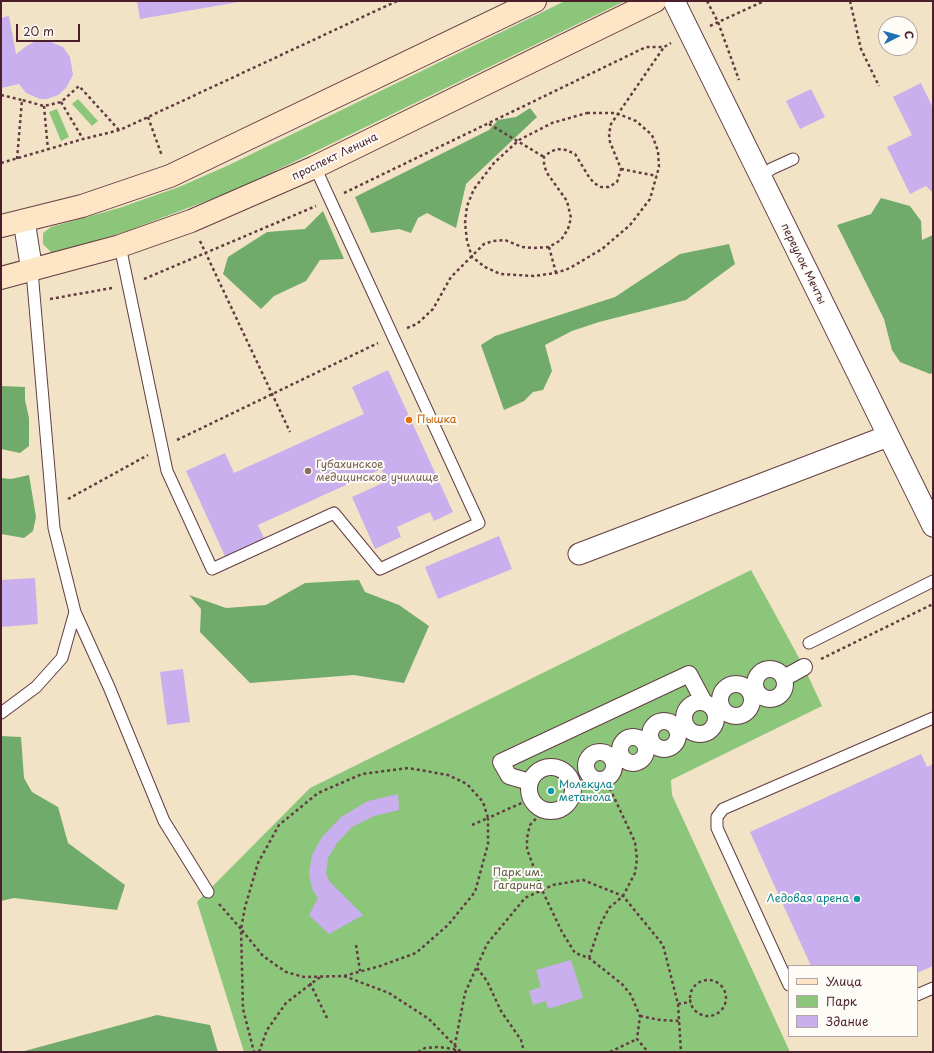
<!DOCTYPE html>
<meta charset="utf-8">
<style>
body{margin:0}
#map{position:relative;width:934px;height:1053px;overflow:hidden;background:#f2e3c6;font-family:"Playpen Sans",sans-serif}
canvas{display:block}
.frame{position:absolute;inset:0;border:2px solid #4a1f2b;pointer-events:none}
.legend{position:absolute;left:788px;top:965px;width:130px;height:72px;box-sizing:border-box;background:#fdfcf7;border:1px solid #b5a4a5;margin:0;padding:5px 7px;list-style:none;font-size:12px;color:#4a1f2b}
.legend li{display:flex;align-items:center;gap:8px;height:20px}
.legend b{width:20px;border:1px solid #b5a4a5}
.north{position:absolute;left:878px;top:16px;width:40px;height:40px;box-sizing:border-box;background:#fdfcf7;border:1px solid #b5a4a5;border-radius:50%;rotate:84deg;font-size:11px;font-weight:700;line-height:16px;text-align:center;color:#4a1f2b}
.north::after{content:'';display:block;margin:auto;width:14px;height:18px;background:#1f6fb2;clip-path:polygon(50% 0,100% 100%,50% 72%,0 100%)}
.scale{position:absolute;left:16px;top:24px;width:64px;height:18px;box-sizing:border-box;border:2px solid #4a1f2b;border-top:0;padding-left:5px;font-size:12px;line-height:14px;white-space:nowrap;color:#4a1f2b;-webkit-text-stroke:3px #fdfcf7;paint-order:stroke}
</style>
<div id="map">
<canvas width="934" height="1053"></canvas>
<div class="frame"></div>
<ul class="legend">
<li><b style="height:5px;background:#fee5c5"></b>Улица</li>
<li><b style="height:11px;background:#8cc67b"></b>Парк</li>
<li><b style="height:11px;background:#c9afee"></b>Здание</li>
</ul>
<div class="north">С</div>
<div class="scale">20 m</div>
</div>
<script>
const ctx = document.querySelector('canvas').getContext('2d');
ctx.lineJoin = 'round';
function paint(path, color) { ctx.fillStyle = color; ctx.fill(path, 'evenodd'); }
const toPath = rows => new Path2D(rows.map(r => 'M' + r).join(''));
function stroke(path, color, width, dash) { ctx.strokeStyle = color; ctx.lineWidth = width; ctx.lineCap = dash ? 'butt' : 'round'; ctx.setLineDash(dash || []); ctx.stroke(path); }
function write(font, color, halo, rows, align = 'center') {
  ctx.font = font + ' "Playpen Sans",sans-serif'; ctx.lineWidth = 4; ctx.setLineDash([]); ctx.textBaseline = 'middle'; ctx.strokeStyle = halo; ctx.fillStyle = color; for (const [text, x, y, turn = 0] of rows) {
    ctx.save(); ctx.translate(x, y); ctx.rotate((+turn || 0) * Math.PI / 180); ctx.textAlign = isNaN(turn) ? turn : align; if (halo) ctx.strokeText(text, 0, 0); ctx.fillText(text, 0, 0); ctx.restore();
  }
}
const green = toPath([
 [565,1,625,1,238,189,127,231,63,251,52,253,43,244,43,233,51,227,119,208,179,187,229,165],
 [78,99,98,121,92,126,72,104],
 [57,109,69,137,61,141,49,112],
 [751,570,804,667,822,706,671,780,672,795,790,1052,244,1052,197,902,310,788]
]);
const forest = toPath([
 [530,108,537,117,466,184,456,228,427,213,418,218,411,233,399,229,371,233,355,197,489,130,498,120,516,117],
 [881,198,910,206,921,221,922,240,933,235,933,373,930,374,900,362,892,350,884,319,837,225,871,214],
 [323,211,344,259,320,260,306,281,274,296,261,309,223,274,228,257,267,232,305,229],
 [729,244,735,264,686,300,599,322,572,331,545,345,552,371,543,390,533,392,524,401,504,410,481,345,495,336,615,297,680,254],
 [1,386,25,387,25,400,29,418,29,446,20,453,1,449],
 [29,475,36,517,33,531,24,538,1,534,1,478,11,479],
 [359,580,365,592,399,605,429,626,404,683,354,675,250,683,200,632,201,609,189,595,226,608,266,605,305,583],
 [1,736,21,737,24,778,32,792,58,807,68,843,125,885,117,910,14,898,1,901],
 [157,1015,210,1025,218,1052,21,1052]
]);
const building = toPath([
 [137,1,239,1,239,2,140,19],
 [9,16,16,54,28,45,36,41,46,40,63,47,70,57,73,75,66,88,58,95,47,99,40,99,26,93,19,84,1,88,1,18],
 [921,83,933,108,933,193,926,186,910,194,887,147,912,135,893,97],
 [811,89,825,117,800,129,786,101],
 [388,370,453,512,434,521,430,512,397,527,401,537,375,549,352,497,387,481,381,469,258,525,264,538,225,556,186,471,225,453,234,473,364,414,352,387],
 [499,536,512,569,438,599,425,567],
 [35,578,38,624,1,627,1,580],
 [183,669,190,722,167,725,160,672],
 [921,754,927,767,933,764,933,966,917,973,917,966,811,966,750,832],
 [398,794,399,810,374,816,352,827,337,843,328,858,326,873,329,881,363,915,329,934,309,915,318,898,312,889,309,874,312,855,322,837,341,817,368,801],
 [571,960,583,998,548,1009,546,1001,533,1005,529,991,541,987,536,970]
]);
const path = toPath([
 [707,1,718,22,739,80],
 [850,1,861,49,879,86],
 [710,26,764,1],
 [1,95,22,100],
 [61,102,83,139],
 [44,106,48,150],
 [587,113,616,113,636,121,652,135,658,151,659,167,650,199,630,225,602,249,570,268,556,273,534,276,500,274,485,267,472,257,467,241,465,223,467,206,474,189,494,163,519,140,552,123,587,113],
 [148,117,162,156],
 [489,124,544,157],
 [17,159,22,100,44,106,61,102,79,86,119,130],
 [1,163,83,139,120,130,397,1],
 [621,169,657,176],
 [344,193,646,47,664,47,671,43],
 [200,241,290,432],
 [549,247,556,273],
 [144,279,316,206],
 [50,299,112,288],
 [407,328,417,324,433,309,451,277,484,244,493,241,505,240,522,247,533,248,549,247,561,240,568,229,571,218,567,201,547,173,544,165,544,157,550,152,557,149,566,150,575,154,589,177,594,183,601,187,609,187,617,182,621,169,610,142,609,134,611,124,664,47],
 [177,440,378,343],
 [68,499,148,455],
 [821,659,933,604],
 [544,810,530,825,527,838,527,849,542,890,562,932,575,953,589,958,622,984,631,995,640,1016,637,1039,648,1052],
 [472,825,488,818,483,802,467,784,448,775,408,768,362,774,318,793,279,825,258,863,245,907,241,929,263,956,286,972,304,977,344,976,380,966,416,953,448,925,475,892,488,844,488,818,526,801],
 [219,904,241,929,243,1009,254,1052],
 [356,945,360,971],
 [589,958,600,925,609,908,623,896,635,873,637,859,635,842,605,778],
 [477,968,487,981,501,1011,521,1040,524,1052],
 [344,976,389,993,429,1019,461,1052],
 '690 998a18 18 0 1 1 36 0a18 18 0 1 1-36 0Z',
 [310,983,328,1020],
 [678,1004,691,1002],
 [640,1016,660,1020,679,1021],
 [259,1052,267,1030,286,1003,320,977],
 [418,1052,425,1048,438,1047,455,1049],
 [455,1052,455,1044,465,993,487,944,525,898,553,885,583,880,623,896,663,945,678,1004,681,1052],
 [610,1052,637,1039]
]);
const service = toPath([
 [760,179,771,169,793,159],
 [120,246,167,471,212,569,334,513,380,569,479,523,315,167],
 [75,612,109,687,164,821,208,892],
 [809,643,933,581],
 [1,713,36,687,62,658,75,612,54,528,32,271],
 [789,985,717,828,717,817,723,809,933,718],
 [917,995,933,988]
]);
const pedestrian = toPath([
 '755 684a15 15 0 1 1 30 0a15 15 0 1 1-30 0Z',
 [784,678,804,667],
 '720 700a16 16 0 1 1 32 0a16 16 0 1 1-32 0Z',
 '684 718a16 16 0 1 1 32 0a16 16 0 1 1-32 0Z',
 '650 735a14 14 0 1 1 28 0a14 14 0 1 1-28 0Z',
 '620 750a13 13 0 1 1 26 0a13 13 0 1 1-26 0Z',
 '586 766a14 14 0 1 1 28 0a14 14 0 1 1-28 0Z',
 '529 789a22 22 0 1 1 44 0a22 22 0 1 1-44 0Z',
 [530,782,509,776,501,762,689,674,704,702]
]);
const minor = toPath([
 [674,1,933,526],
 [24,221,32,271],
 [579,554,888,436]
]);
const secondary = toPath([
 [1,226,82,206,170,176,535,1],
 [1,278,120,246,191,221,315,167,655,1]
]);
const markers = [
 [409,420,4,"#e8710a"],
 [308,471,4,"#8d6e63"],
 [551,791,4,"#0f9aa8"],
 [857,899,4,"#0f9aa8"]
];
const streetNames = [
 ["проспект Ленина",335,157,-26],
 ["переулок Мечты",803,264,64]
];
const foodNames = [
 ["Пышка",417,420]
];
const educationNames = [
 ["Губахинское",316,465],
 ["медицинское училище",316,478]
];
const cultureNames = [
 ["Молекула",559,785],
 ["метанола",559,798],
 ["Ледовая арена",849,899,"right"]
];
const parkNames = [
 ["Парк им.",518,873],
 ["Гагарина",518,886]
];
paint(green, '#8cc67b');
paint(forest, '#71ab6b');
paint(building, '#c9afee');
stroke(service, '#633c42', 13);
stroke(pedestrian, '#633c42', 18);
stroke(minor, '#633c42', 23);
stroke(secondary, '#633c42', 24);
stroke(path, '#633c42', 2.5, [3, 3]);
stroke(service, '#fff', 11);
stroke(pedestrian, '#fff', 16);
stroke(minor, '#fff', 21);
stroke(secondary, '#fee5c5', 22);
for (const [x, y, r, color] of markers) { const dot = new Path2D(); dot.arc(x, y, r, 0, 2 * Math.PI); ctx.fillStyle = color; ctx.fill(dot); stroke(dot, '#fdfcf7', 1.5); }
write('11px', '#4a1f2b', '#fdfcf7', streetNames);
write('11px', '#c56008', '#fdfcf7', foodNames, 'left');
write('11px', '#785e54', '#fdfcf7', educationNames, 'left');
write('11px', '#0d838f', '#fdfcf7', cultureNames, 'left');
write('11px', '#615947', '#fdfcf7', parkNames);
</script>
